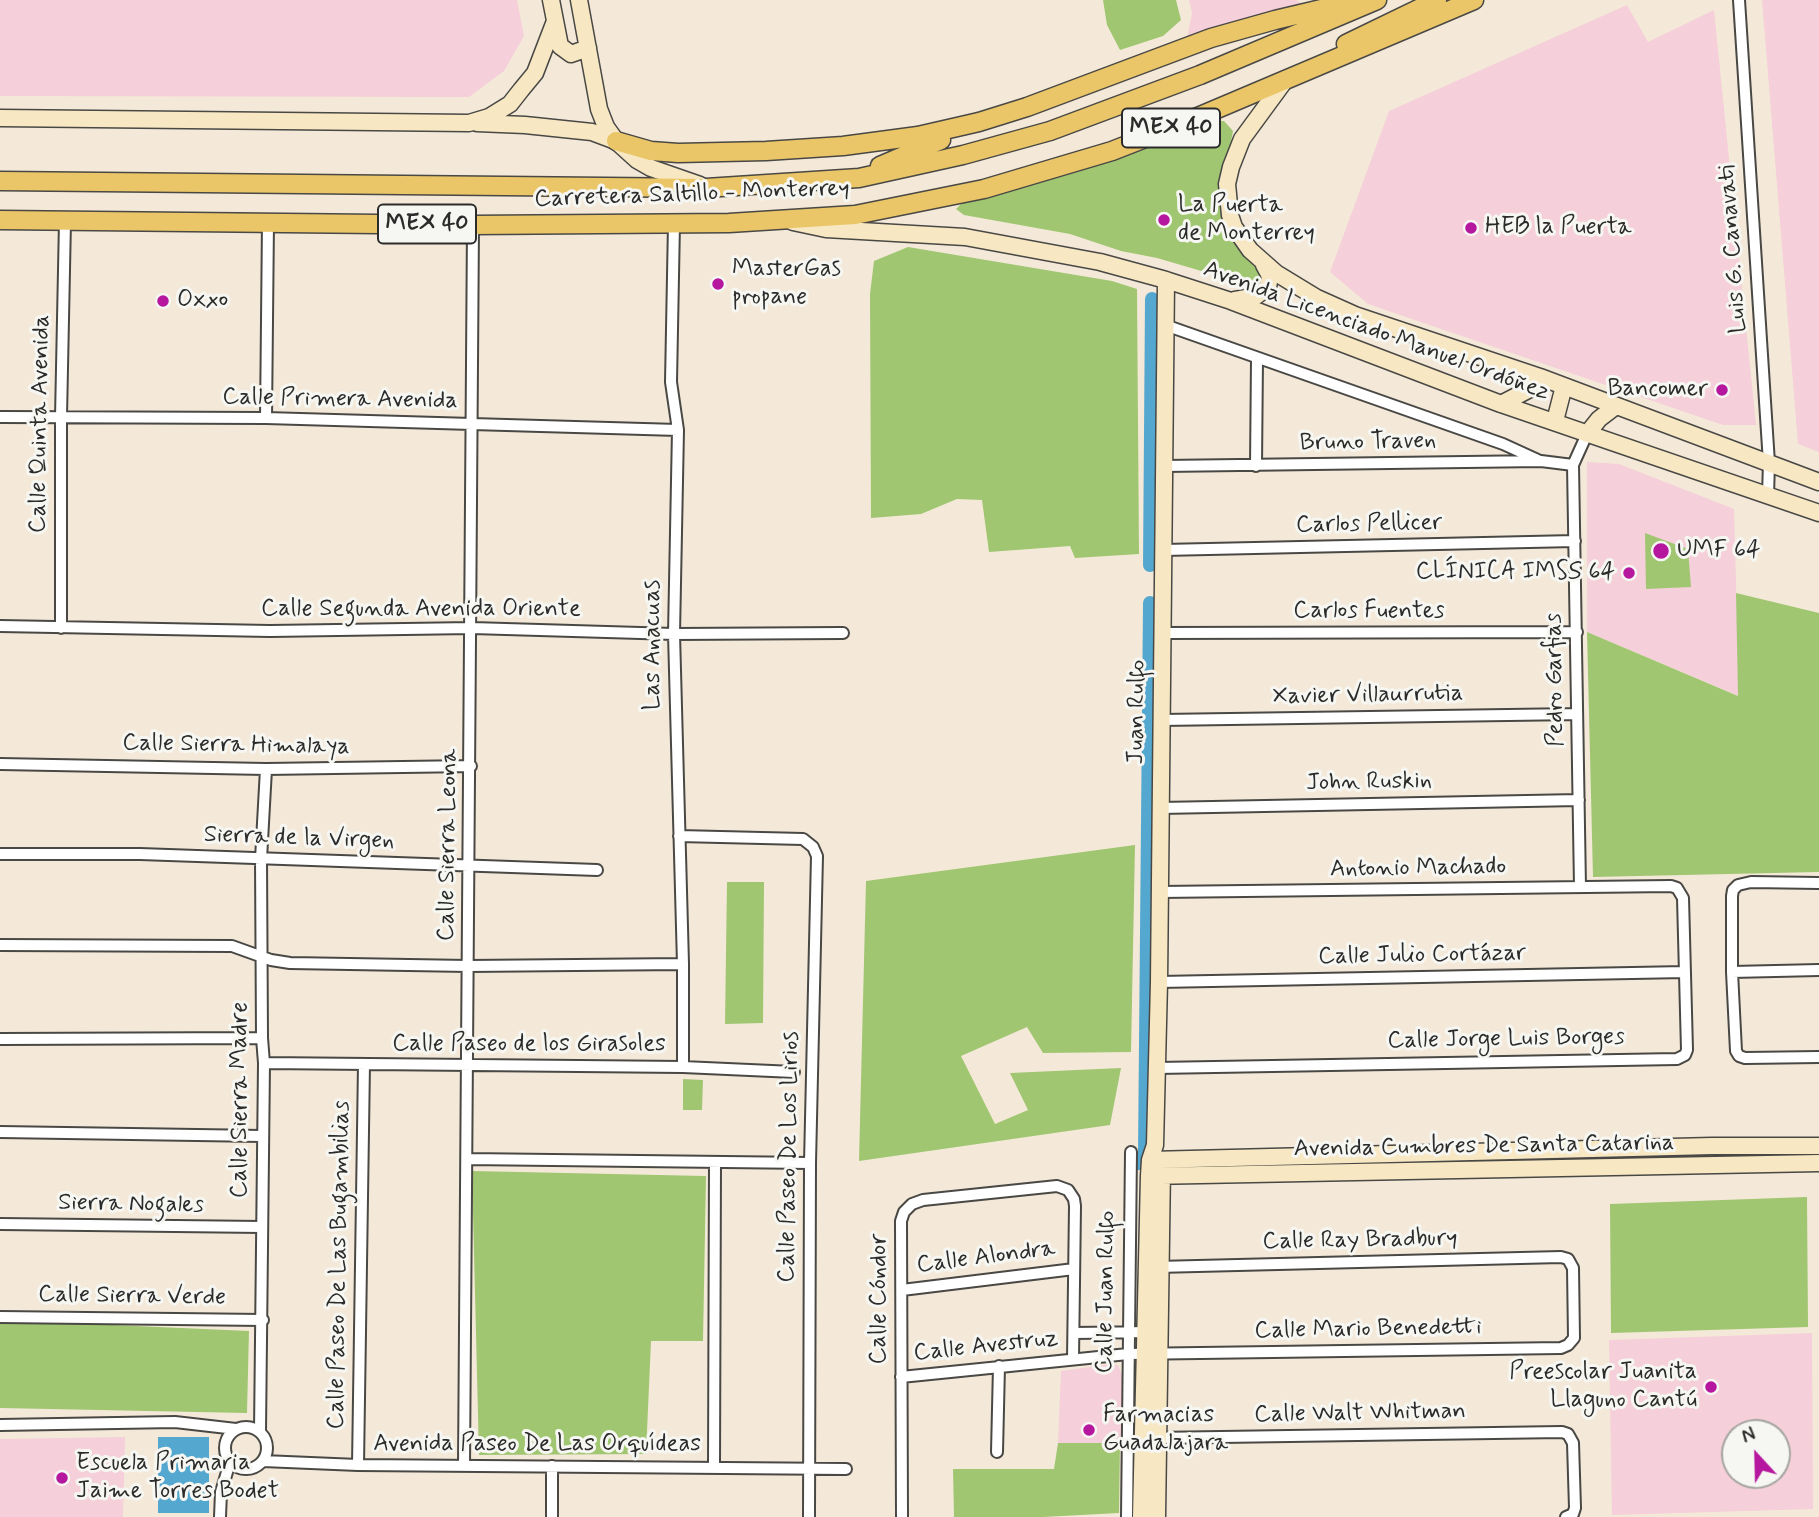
<!DOCTYPE html>
<meta charset="utf-8">
<style>
body{margin:0}
#map{position:relative;width:1819px;height:1517px;overflow:hidden;background:#f4e9d8;font-family:Mynerve,sans-serif}
canvas{display:block}
.north{position:absolute;left:1721px;top:1419px;width:70px;height:70px;box-sizing:border-box;background:#f6f6f2;border:2px solid #a5a5a2;border-radius:50%;rotate:338deg;font-size:19px;font-weight:700;line-height:28px;text-align:center;color:#2b2b2b}
.north::after{content:'';display:block;margin:auto;width:24px;height:32px;background:#b5179e;clip-path:polygon(50% 0,100% 100%,50% 72%,0 100%)}
</style>
<div id="map">
<canvas width="1819" height="1517"></canvas>
<div class="north">N</div>
</div>
<script>
const ctx = document.querySelector('canvas').getContext('2d');
ctx.lineJoin = 'round';
function paint(path, color) { ctx.fillStyle = color; ctx.fill(path, 'evenodd'); }
const toPath = rows => new Path2D(rows.map(r => 'M' + r).join(''));
function stroke(path, color, width, dash) { ctx.strokeStyle = color; ctx.lineWidth = width; ctx.lineCap = dash ? 'butt' : 'round'; ctx.setLineDash(dash || []); ctx.stroke(path); }
function write(font, color, halo, rows, align = 'center') {
  ctx.font = font + ' Mynerve,sans-serif'; ctx.lineWidth = 6; ctx.setLineDash([]); ctx.textBaseline = 'middle'; ctx.strokeStyle = halo; ctx.fillStyle = color; for (const [text, x, y, turn = 0] of rows) {
    ctx.save(); ctx.translate(x, y); ctx.rotate((+turn || 0) * Math.PI / 180); ctx.textAlign = isNaN(turn) ? turn : align; if (halo) ctx.strokeText(text, 0, 0); ctx.fillText(text, 0, 0); ctx.restore();
  }
}
const built = toPath([
 [0,0,517,0,524,36,504,71,469,97,0,96],
 [1189,0,1296,0,1307,7,1186,43,1192,13],
 [1762,0,1819,0,1819,452,1798,444],
 [1627,5,1648,42,1714,10,1756,425,1723,425,1368,304,1330,272,1389,111],
 [1587,462,1619,464,1734,509,1739,696,1587,632],
 [1812,1333,1813,1509,1612,1515,1609,1340],
 [1735,1433,1777,1433,1777,1475,1735,1475],
 [1111,1364,1118,1365,1123,1377,1122,1443,1058,1443,1061,1371],
 [125,1437,123,1517,0,1517,0,1439]
]);
const green = toPath([
 [1103,0,1176,0,1181,20,1163,36,1120,50,1107,25],
 [1217,121,1224,121,1233,131,1222,190,1266,273,1266,283,1256,287,1157,258,1121,251,1070,234,964,215,956,209,964,201,1066,175],
 [908,247,1112,281,1137,289,1139,554,1075,558,1070,546,989,552,982,500,957,499,921,514,871,518,870,294,874,261],
 [1645,533,1688,549,1691,587,1646,589],
 [1736,593,1819,613,1819,872,1593,877,1587,632,1738,696],
 [1135,845,1131,1052,1043,1053,1027,1027,961,1056,995,1124,1028,1110,1010,1073,1121,1068,1110,1125,859,1161,866,881],
 [727,882,764,882,763,1023,725,1024],
 [683,1079,703,1080,702,1110,683,1110],
 [472,1171,706,1176,703,1341,651,1341,646,1454,479,1455],
 [1807,1197,1808,1327,1611,1333,1610,1204],
 [68,1323,249,1331,247,1413,0,1408,0,1324],
 [1058,1443,1120,1443,1119,1513,1043,1517,954,1517,953,1469,1054,1469]
]);
const water = toPath([
 [158,1437,209,1437,209,1513,158,1513]
]);
const canal = toPath([
 [1150,565,1152,299],
 [1139,1163,1145,1152,1150,603]
]);
const street = toPath([
 [1739,0,1769,463,1768,495],
 [674,223,671,382,678,430,674,634,683,964,683,1067],
 [1165,325,1503,444,1538,460],
 [0,417,266,418,678,430],
 [266,418,268,222],
 [1164,466,1541,461,1573,465],
 [1256,466,1257,359],
 [1163,550,1575,541],
 [0,626,270,631,472,628,674,634,843,633],
 [61,628,61,417,65,221],
 [1162,633,1577,632],
 [1161,720,1577,714],
 [0,764,266,769,471,766],
 [1160,808,1579,800],
 [679,836,803,839,813,847,817,856,810,1163,809,1517],
 [0,854,140,854,597,870],
 [1819,883,1751,882,1738,885,1733,890,1732,896,1732,972,1736,1051,1739,1056,1745,1058,1819,1057],
 [1580,887,1573,465,1587,434],
 [0,945,232,946,271,960,290,963,468,966,683,964],
 [1732,972,1819,970],
 [1159,982,1685,972],
 [0,1039,262,1038],
 [264,1063,683,1067,794,1072],
 [1157,1068,1677,1059,1685,1055,1687,1050,1683,898,1677,888,1671,886,1160,892],
 [0,1132,262,1136],
 [467,1159,810,1163],
 [0,1224,262,1227],
 [902,1290,1074,1269],
 [0,1317,263,1320],
 [1074,1333,1151,1332],
 [901,1377,1128,1354,1561,1348,1568,1345,1574,1338,1573,1268,1568,1259,1561,1257,1157,1267],
 [0,1425,175,1422,236,1429],
 '225 1448a21 21 0 1 1 42 0a21 21 0 1 1-42 0Z',
 [260,1431,264,1063,262,1038,261,859,266,769],
 [1153,1438,1562,1432,1568,1434,1573,1443,1575,1508,1573,1514,1566,1517],
 [997,1452,999,1366],
 [263,1461,358,1465,846,1469],
 [358,1465,364,1064],
 [464,1465,473,225],
 [552,1466,552,1517],
 [714,1467,715,1162],
 [220,1517,221,1492,230,1462],
 [902,1517,901,1221,904,1212,912,1204,923,1200,1057,1186,1068,1190,1074,1199,1075,1206,1073,1359],
 [1127,1517,1131,1152]
]);
const secondary = toPath([
 [551,0,560,46,571,54,588,48],
 [579,0,599,109,606,127,616,141,637,160,651,168,700,185],
 [1286,79,1242,139,1231,167,1227,184,1230,215,1234,227,1250,250,1276,273,1317,298,1355,315,1540,377,1819,482],
 [0,118,469,123,489,117,510,104,521,90,535,73,555,21],
 [477,123,525,125,592,132,616,141],
 [793,222,826,229,965,237,1100,262,1166,280,1231,301,1501,404,1819,513],
 [1234,300,1256,296,1268,287,1270,276,1264,265],
 [1501,404,1528,390,1540,377],
 [1555,421,1564,386],
 [1587,434,1599,419,1616,406],
 [1150,1160,1712,1146,1819,1146],
 [1149,1176,1819,1163],
 [1141,1517,1149,1176,1150,1160,1155,1145,1159,982,1166,280],
 [1157,1517,1162,1166]
]);
const primary = toPath([
 [1346,44,1437,0],
 [616,141,651,151,678,153,766,151,843,146,918,136,979,122,1027,107,1211,38,1275,20,1355,1],
 [880,166,941,140],
 [0,181,706,188,859,178,963,155,1050,131,1200,75,1377,0],
 [0,220,473,225,729,223,855,215,984,189,1112,151,1186,122,1474,0]
]);
const markers = [
 [1164,220,7,"#b5179e"],
 [1471,228,7,"#b5179e"],
 [718,284,7,"#b5179e"],
 [163,301,7,"#b5179e"],
 [1722,390,7,"#b5179e"],
 [1661,551,9,"#b5179e"],
 [1629,573,7,"#b5179e"],
 [1711,1387,7,"#b5179e"],
 [1089,1430,7,"#b5179e"],
 [62,1478,7,"#b5179e"]
];
const shields = [
 [1171,128,98],
 [427,224,98]
];
const shieldNames = [
 ["MEX 40",1171,128],
 ["MEX 40",427,224]
];
const streetNames = [
 ["Carretera Saltillo - Monterrey",692,195,-2],
 ["Luis G. Canavati",1734,249,-94],
 ["Avenida Licenciado Manuel Ordóñez",1376,332,20],
 ["Calle Primera Avenida",340,400,1],
 ["Calle Quinta Avenida",41,424,-89],
 ["Bruno Traven",1368,443,-1],
 ["Carlos Pellicer",1369,525,-1],
 ["Calle Segunda Avenida Oriente",421,610],
 ["Carlos Fuentes",1369,612],
 ["Las Anacuas",654,645,-90],
 ["Pedro Garfias",1556,680,-91],
 ["Xavier Villaurrutia",1368,696,-1],
 ["Juan Rulfo",1138,712,-89],
 ["Calle Sierra Himalaya",236,746,1],
 ["John Ruskin",1369,783,-1],
 ["Sierra de la Virgen",299,839,2],
 ["Calle Sierra Leona",449,845,-89],
 ["Antonio Machado",1418,869,-1],
 ["Calle Julio Cortázar",1422,956,-1],
 ["Calle Jorge Luis Borges",1506,1040,-1],
 ["Calle Paseo de los Girasoles",529,1045],
 ["Calle Sierra Madre",241,1100,-90],
 ["Avenida Cumbres De Santa Catarina",1484,1147,-1],
 ["Calle Paseo De Los Lirios",790,1157,-89],
 ["Sierra Nogales",131,1205,1],
 ["Calle Ray Bradbury",1360,1241,-1],
 ["Calle Alondra",986,1258,-7],
 ["Calle Paseo De Las Bugambilias",340,1265,-89],
 ["Calle Juan Rulfo",1107,1292,-89],
 ["Calle Sierra Verde",132,1297,1],
 ["Calle Cóndor",880,1299,-90],
 ["Calle Mario Benedetti",1368,1330,-1],
 ["Calle Avestruz",986,1347,-6],
 ["Calle Walt Whitman",1360,1414,-1],
 ["Avenida Paseo De Las Orquídeas",537,1445]
];
const poiNames = [
 ["La Puerta",1178,206],
 ["de Monterrey",1178,234],
 ["HEB la Puerta",1485,228],
 ["MasterGas",732,270],
 ["propane",732,298],
 ["Oxxo",177,301],
 ["Bancomer",1708,390,"right"],
 ["UMF 64",1677,551],
 ["CLÍNICA IMSS 64",1615,573,"right"],
 ["Preescolar Juanita",1697,1373,"right"],
 ["Llaguno Cantú",1697,1401,"right"],
 ["Farmacias",1103,1416],
 ["Guadalajara",1103,1444],
 ["Escuela Primaria",76,1464],
 ["Jaime Torres Bodet",76,1492]
];
paint(built, '#f5cfd9');
paint(green, '#a0c671');
paint(water, '#54a8d0');
stroke(canal, '#54a8d0', 14);
stroke(street, '#494845', 14);
stroke(secondary, '#494845', 19);
stroke(primary, '#494845', 21);
stroke(street, '#fff', 10);
stroke(secondary, '#f7e8c3', 16);
stroke(primary, '#eac669', 18);
for (const [x, y, r, color] of markers) { const dot = new Path2D(); dot.arc(x, y, r, 0, 2 * Math.PI); ctx.fillStyle = color; ctx.fill(dot); stroke(dot, '#f6f6f2', 2.5); }
for (const [x, y, w] of shields) { const box = new Path2D(); box.roundRect(x - w / 2, y - 19.5, w, 39, 5); ctx.fillStyle = '#f6f6f2'; ctx.fill(box); stroke(box, '#2b2b2b', 2); }
write('bold 23px', '#2b2b2b', null, shieldNames);
write('24px', '#2b2b2b', '#f6f6f2', streetNames);
write('24px', '#2b2b2b', '#f6f6f2', poiNames, 'left');
</script>
